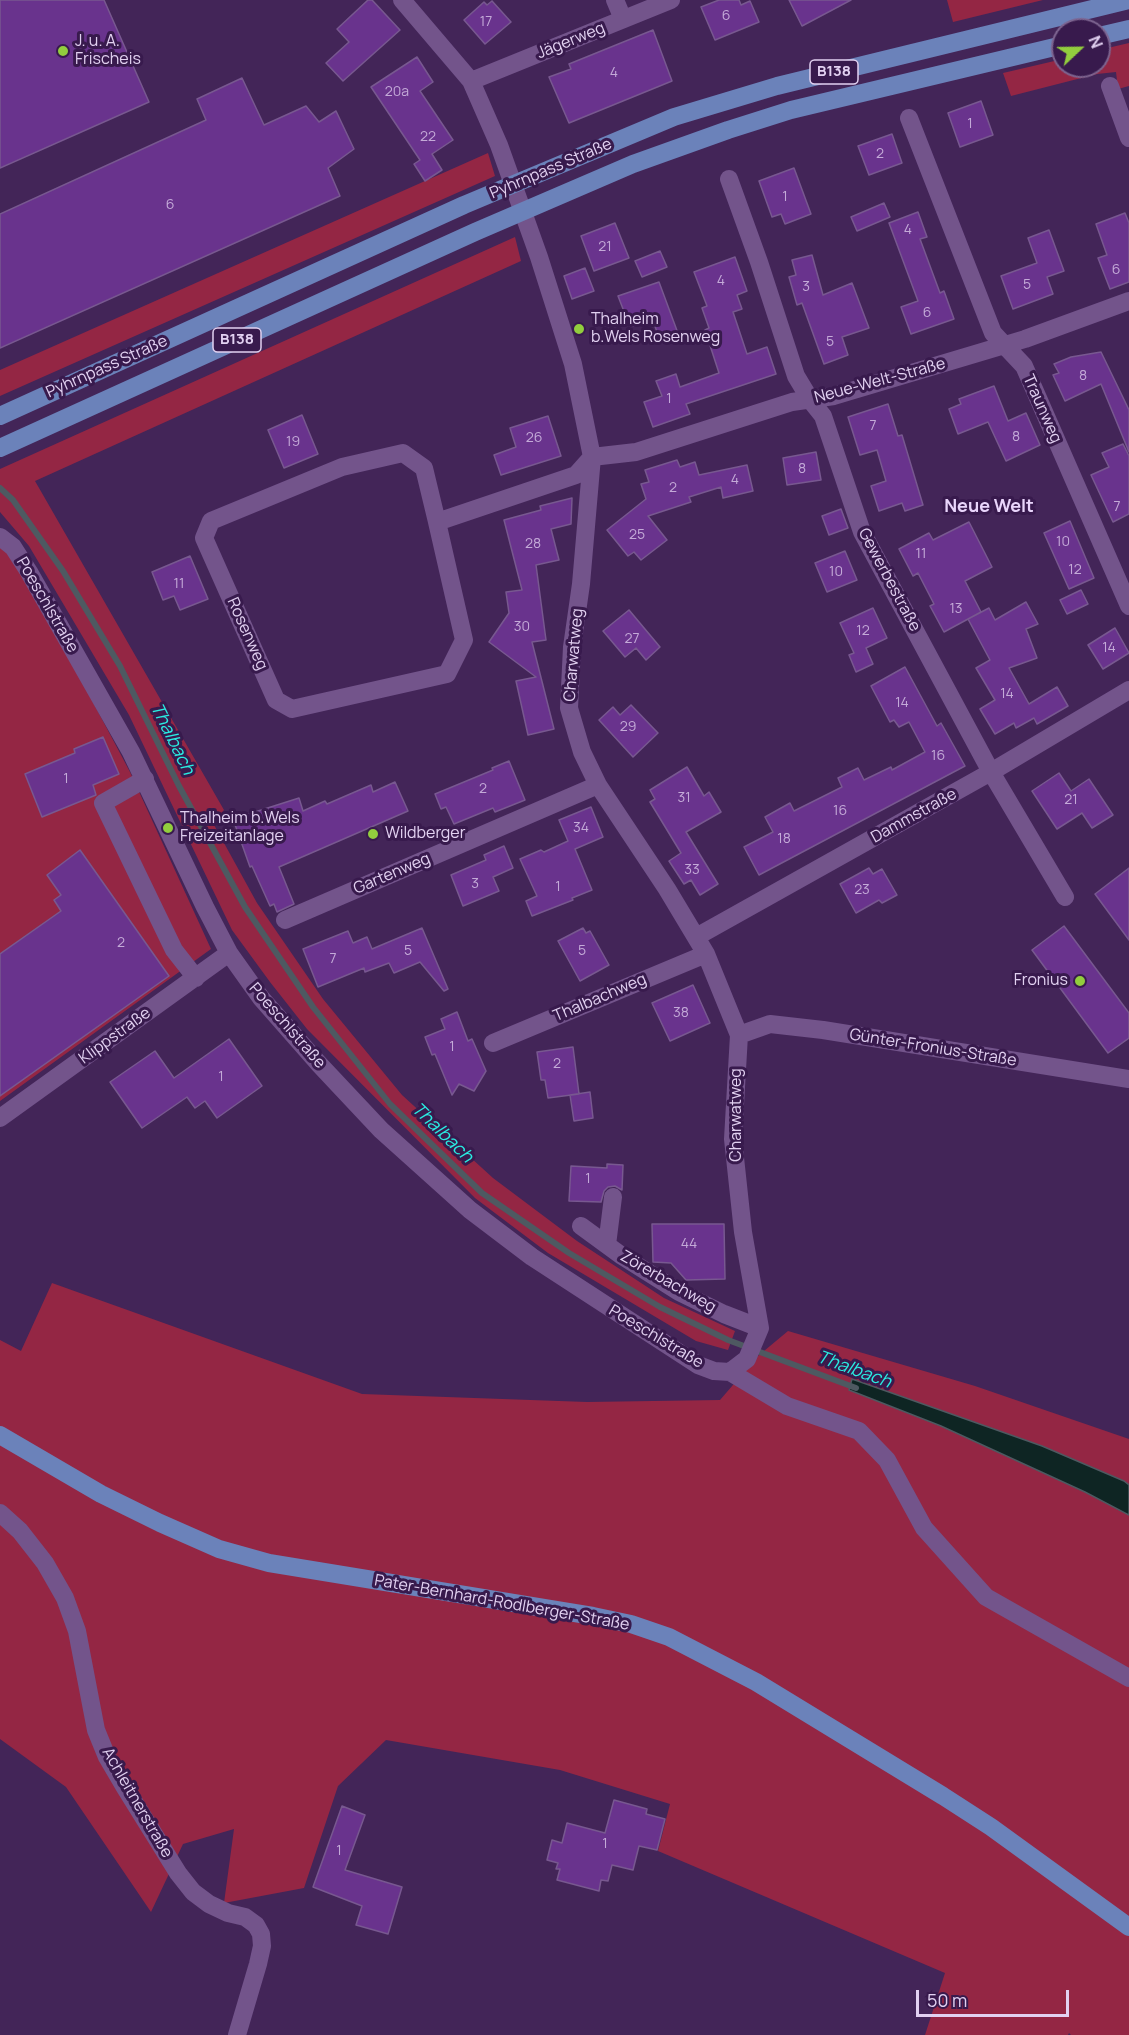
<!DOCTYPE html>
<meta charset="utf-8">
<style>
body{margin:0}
#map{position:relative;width:1129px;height:2035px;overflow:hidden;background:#432558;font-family:Manrope,sans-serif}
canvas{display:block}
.north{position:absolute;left:1051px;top:18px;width:60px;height:60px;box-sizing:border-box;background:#381a4d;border:2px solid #7c638f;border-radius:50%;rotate:68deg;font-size:16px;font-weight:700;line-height:24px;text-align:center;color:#e2d1f1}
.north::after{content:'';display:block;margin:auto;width:21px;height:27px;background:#92cd3e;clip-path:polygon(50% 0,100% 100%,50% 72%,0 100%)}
.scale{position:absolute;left:916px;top:1990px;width:153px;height:27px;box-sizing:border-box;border:3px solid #e2d1f1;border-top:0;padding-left:8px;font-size:18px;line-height:21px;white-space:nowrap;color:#e2d1f1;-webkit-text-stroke:4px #381a4d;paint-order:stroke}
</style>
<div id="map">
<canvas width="1129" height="2035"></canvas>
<div class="north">N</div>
<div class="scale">50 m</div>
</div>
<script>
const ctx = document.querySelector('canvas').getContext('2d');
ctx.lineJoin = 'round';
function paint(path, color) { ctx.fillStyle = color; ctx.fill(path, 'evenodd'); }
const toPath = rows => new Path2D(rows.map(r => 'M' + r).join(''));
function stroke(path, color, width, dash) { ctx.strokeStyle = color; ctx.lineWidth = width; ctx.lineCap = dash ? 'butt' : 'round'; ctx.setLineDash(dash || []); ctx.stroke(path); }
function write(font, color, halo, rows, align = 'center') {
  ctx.font = font + ' Manrope,sans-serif'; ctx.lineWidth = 6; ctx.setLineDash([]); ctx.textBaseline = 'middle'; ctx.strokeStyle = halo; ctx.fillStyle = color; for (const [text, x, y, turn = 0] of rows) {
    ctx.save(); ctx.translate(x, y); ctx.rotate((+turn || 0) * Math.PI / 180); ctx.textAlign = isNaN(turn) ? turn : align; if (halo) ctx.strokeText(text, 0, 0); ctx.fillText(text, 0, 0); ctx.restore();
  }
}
const green = toPath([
 [947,0,1043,0,953,22],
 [1129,43,1129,86,1118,89,1116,72,1097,74,1011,96,1003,73,1063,59,1063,66,1099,66,1099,50],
 [488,153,495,176,0,396,0,370],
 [515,237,521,261,35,481,224,810,213,823,257,903,323,999,402,1095,493,1178,577,1241,664,1298,735,1331,728,1350,696,1341,548,1253,475,1198,307,1029,270,982,232,930,129,715,29,546,0,512,0,469],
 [0,546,9,551,25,574,130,772,211,949,0,1101],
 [52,1283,362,1394,587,1402,720,1400,758,1356,788,1331,975,1386,1129,1439,1129,1485,849,1389,941,1426,1085,1492,1129,1515,1129,2035,1071,2035,1069,2033,1068,2035,925,2035,945,1973,658,1851,670,1804,560,1770,386,1740,338,1786,304,1888,224,1903,234,1829,183,1844,151,1912,66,1787,0,1739,0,1340,21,1351]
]);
const water = toPath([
 [852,1379,1042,1446,1124,1481,1129,1485,1129,1515,1085,1492,941,1426,849,1390,852,1379]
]);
const stream = toPath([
 [0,488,13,500,63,571,120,666,179,786,245,907,313,1007,390,1104,482,1193,569,1253,660,1307,728,1340,856,1388]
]);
const building = toPath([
 [0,0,104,0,149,102,0,168,0,0],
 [368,0,372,0,400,30,343,81,326,63,349,42,337,29,368,0],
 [719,0,739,0,741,5,750,1,759,22,715,40,701,7,719,0],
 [789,0,851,0,802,26,789,0],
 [492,1,511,22,485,44,464,20,484,2,487,5,492,1],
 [653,30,672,81,569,123,549,77,571,69,569,64,653,30],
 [417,57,433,82,420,91,453,140,432,154,442,170,425,181,414,164,420,160,371,87,417,57],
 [242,78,264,125,306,106,319,122,336,111,354,149,328,168,340,196,0,348,0,214,206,120,197,99,242,78],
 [981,101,993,135,960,147,948,113,981,101],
 [892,134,902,163,869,175,858,146,892,134],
 [794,168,811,214,785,224,781,214,772,217,759,181,794,168],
 [884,203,890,217,857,231,851,217,884,203],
 [918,212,927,237,920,239,940,293,944,291,954,319,911,334,901,307,918,301,889,223,918,212],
 [1125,213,1129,223,1129,282,1110,289,1098,258,1107,255,1096,224,1125,213],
 [615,223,629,258,594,271,581,236,615,223],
 [1049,230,1064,271,1047,277,1053,294,1013,309,1001,276,1037,263,1028,238,1049,230],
 [660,251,667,267,642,277,635,261,660,251],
 [812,255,823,295,852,283,869,328,842,337,848,355,824,364,802,303,797,305,789,277,796,275,792,260,812,255],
 [735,257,747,291,737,295,742,309,733,312,747,354,767,347,776,374,686,404,690,414,653,427,644,402,662,396,656,381,676,374,680,387,719,373,705,330,709,328,702,308,707,306,694,272,735,257],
 [585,268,594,291,572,299,564,276,585,268],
 [659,282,679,336,661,343,652,318,630,327,618,296,659,282],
 [1101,352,1129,410,1129,452,1101,384,1065,401,1053,375,1059,373,1054,364,1071,357,1101,352],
 [994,386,1008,421,1026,413,1040,445,1006,461,988,422,958,434,949,409,961,404,959,399,994,386],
 [888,404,898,436,902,435,923,505,905,511,902,503,879,511,871,486,886,481,877,450,860,455,848,417,888,404],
 [302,415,318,454,284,468,268,430,302,415],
 [548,416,561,456,501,475,494,455,516,447,510,428,548,416],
 [1123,444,1129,456,1129,514,1113,522,1091,475,1109,467,1102,453,1123,444],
 [816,452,821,480,787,485,783,458,816,452],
 [677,460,680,467,695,462,699,475,747,465,753,491,723,498,721,487,689,497,691,502,648,516,667,540,641,560,634,552,628,556,607,530,646,499,641,484,649,482,645,470,677,460],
 [572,498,571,524,551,529,559,560,536,565,546,640,532,642,554,729,528,735,516,681,536,677,489,642,509,613,506,592,522,590,504,520,541,510,540,506,572,498],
 [841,509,848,528,829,535,822,516,841,509],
 [1070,521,1094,578,1069,589,1044,533,1070,521],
 [969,522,992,567,965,581,981,612,944,632,930,606,934,604,918,573,913,576,899,549,929,533,933,540,969,522],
 [845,551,857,580,827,592,815,563,845,551],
 [190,556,208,599,180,610,174,596,163,600,152,572,190,556],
 [1081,590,1088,604,1067,614,1060,600,1081,590],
 [1026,602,1038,624,1026,629,1037,658,1009,668,1029,704,1057,687,1068,706,1037,724,1034,718,1016,728,1014,723,995,734,980,709,995,700,976,668,990,660,968,619,989,608,995,620,1026,602],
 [873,608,887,638,866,648,873,664,856,672,849,655,854,653,840,623,873,608],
 [629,610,660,647,646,660,636,648,625,657,603,631,629,610],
 [1115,628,1129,653,1103,669,1088,645,1115,628],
 [905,667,937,726,941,723,965,766,759,875,744,847,773,832,765,817,790,803,794,811,842,787,838,778,858,768,864,780,891,767,892,770,925,752,909,722,899,727,894,720,890,722,871,686,905,667],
 [631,705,658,733,633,757,599,720,613,707,620,715,631,705],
 [103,737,119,774,93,785,96,795,42,817,25,774,75,753,74,749,103,737],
 [509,761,525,800,495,812,493,808,454,824,446,807,441,809,435,794,493,770,492,768,509,761],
 [687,767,704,796,709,792,721,812,686,832,718,884,700,895,691,880,684,884,669,861,681,853,650,802,655,799,650,790,687,767],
 [1059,773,1071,791,1089,779,1113,815,1092,828,1082,813,1057,829,1032,791,1059,773],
 [395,782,408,811,279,867,294,904,277,912,274,904,270,906,252,866,250,867,233,819,299,798,303,811,325,801,327,804,371,785,373,792,395,782],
 [591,807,603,837,575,849,592,890,572,898,573,900,532,916,526,901,537,896,520,859,541,850,544,852,568,841,559,820,591,807],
 [504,846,513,868,493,877,499,891,463,906,451,875,486,860,484,855,504,846],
 [80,850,169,976,0,1096,0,954,61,911,54,900,61,895,47,875,80,850],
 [869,868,873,874,882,869,897,895,882,903,879,900,856,913,840,884,869,868],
 [1129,868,1129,940,1095,894,1129,868],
 [1064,926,1129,1013,1129,1038,1108,1053,1032,950,1064,926],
 [422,928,448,989,444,991,420,962,394,973,389,963,365,972,364,968,318,987,303,949,348,931,353,943,367,937,372,949,422,928],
 [583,928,586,933,590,931,609,965,580,981,558,941,583,928],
 [693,985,710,1023,670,1041,652,1003,693,985],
 [457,1012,468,1041,472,1039,486,1071,474,1091,459,1084,452,1095,435,1054,432,1055,425,1037,445,1029,441,1019,457,1012],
 [229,1039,262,1086,217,1118,205,1101,195,1108,187,1097,142,1128,110,1082,155,1051,174,1078,229,1039],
 [573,1047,579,1094,548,1098,545,1080,541,1080,537,1052,573,1047],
 [590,1092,593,1118,574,1121,570,1095,590,1092],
 [607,1164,623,1165,622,1190,615,1186,608,1187,604,1191,601,1202,569,1201,571,1166,607,1168,607,1164],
 [652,1224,724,1224,725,1279,686,1280,671,1263,653,1262,652,1224],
 [614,1800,647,1809,646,1814,665,1819,657,1850,639,1846,633,1870,612,1865,608,1881,601,1880,599,1891,557,1880,560,1869,556,1869,558,1863,547,1860,552,1840,562,1843,567,1823,605,1833,614,1800],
 [342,1806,365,1815,345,1870,402,1887,388,1934,356,1925,362,1906,313,1887,342,1806]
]);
const minor = toPath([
 [402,0,471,81,499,145,539,257,573,364,592,457,581,584,572,647,569,708,582,752,598,785,667,889,706,954,739,1035,733,1139,743,1232,760,1328,747,1359,730,1372],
 [615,0,623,19],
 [471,81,671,0],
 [1110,86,1129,138],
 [909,118,993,333,1024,366,1129,606],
 [729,179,759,262,796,376,811,401,823,416,862,532,991,772,1065,897],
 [437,522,464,640,447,674,292,709,276,700,204,538,211,521,342,467,403,453,424,468,437,522,576,475,592,457,636,452,792,402,834,396,1025,339,1129,301],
 [0,537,13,547,29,572,131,752,205,907,229,953,261,998,319,1064,381,1130,470,1210,532,1257,698,1365,714,1371,730,1372,787,1406,859,1431,887,1460,924,1528,986,1597,1129,1678],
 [145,779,103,803,174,950,196,978],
 [285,920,598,785],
 [696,937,991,772,1129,690],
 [739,1035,770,1024,823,1030,1129,1079],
 [493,1043,706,954],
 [0,1118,229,953],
 [581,1226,622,1256,679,1292,724,1314,760,1328],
 [607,1245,613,1197],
 [0,1513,20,1531,45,1563,65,1598,77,1631,96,1730,107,1757,124,1786,178,1873,193,1892,209,1904,228,1913,245,1917,256,1925,261,1934,262,1946,258,1964,237,2035]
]);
const major = toPath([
 [1099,36,1129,29],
 [0,416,464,205,674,117,777,86,1129,0],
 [0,448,475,232,633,164,728,130,791,110,1063,45],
 [0,1435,101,1494,160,1523,219,1549,269,1563,593,1616,631,1624,669,1637,756,1682,943,1796,991,1827,1129,1927]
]);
const markers = [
 [63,51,6,"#92cd3e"],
 [579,329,6,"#92cd3e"],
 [168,828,6,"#92cd3e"],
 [373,834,6,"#92cd3e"],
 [1080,981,6,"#92cd3e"]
];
const numberNames = [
 ["6",726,16],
 ["17",486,22],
 ["4",614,73],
 ["20a",397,92],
 ["1",970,124],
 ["22",428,137],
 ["2",880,154],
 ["1",785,197],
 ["6",170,205],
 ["4",908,230],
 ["21",605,247],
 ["6",1116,270],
 ["4",721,281],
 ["5",1027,285],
 ["3",806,287],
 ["6",927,313],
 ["5",830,342],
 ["8",1083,376],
 ["1",669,399],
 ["7",873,426],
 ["8",1016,437],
 ["26",534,438],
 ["19",293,442],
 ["8",802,469],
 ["4",735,480],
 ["2",673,488],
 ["7",1117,507],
 ["25",637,535],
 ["10",1063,542],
 ["28",533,544],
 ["11",921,554],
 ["12",1075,570],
 ["10",836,572],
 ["11",179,584],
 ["13",956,609],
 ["30",522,627],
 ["12",863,631],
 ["27",632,639],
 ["14",1109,648],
 ["14",1007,694],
 ["14",902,703],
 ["29",628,727],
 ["16",938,756],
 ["1",66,779],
 ["2",483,789],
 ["31",684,798],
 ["21",1071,800],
 ["16",840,811],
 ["34",581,828],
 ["18",784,839],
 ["33",692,870],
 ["3",475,884],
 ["1",558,887],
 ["23",862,890],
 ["2",121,943],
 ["5",408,951],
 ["5",582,951],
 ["7",333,959],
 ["38",681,1013],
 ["1",452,1047],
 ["2",557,1064],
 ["1",221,1077],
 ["1",588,1179],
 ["44",689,1244],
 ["1",605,1844],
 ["1",339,1851]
];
const shields = [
 [834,72,48],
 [237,340,48]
];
const shieldNames = [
 ["B138",834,72],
 ["B138",237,340]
];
const streetNames = [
 ["Jägerweg",571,41,-22],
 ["Pyhrnpass Straße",551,169,-23],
 ["Pyhrnpass Straße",107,367,-24],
 ["Neue-Welt-Straße",880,381,-15],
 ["Traunweg",1042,409,66],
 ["Gewerbestraße",889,580,62],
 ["Poeschlstraße",47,605,60],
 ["Rosenweg",247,634,66],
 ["Charwatweg",574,655,-85],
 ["Dammstraße",914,816,-29],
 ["Gartenweg",392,874,-23],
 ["Thalbachweg",600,998,-23],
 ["Poeschlstraße",287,1026,49],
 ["Klippstraße",115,1036,-36],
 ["Günter-Fronius-Straße",933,1048,9],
 ["Charwatweg",737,1115,-90],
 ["Zörerbachweg",668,1282,30],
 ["Poeschlstraße",656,1337,31],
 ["Pater-Bernhard-Rodlberger-Straße",502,1603,10],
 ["Achleitnerstraße",137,1803,60]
];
const poiNames = [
 ["J. u. A.",75,42],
 ["Frischeis",75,60],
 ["Thalheim",591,320],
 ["b.Wels Rosenweg",591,338],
 ["Thalheim b.Wels",180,819],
 ["Freizeitanlage",180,837],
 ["Wildberger",385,834],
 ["Fronius",1068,981,"right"]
];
const neighbourhoodNames = [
 ["Neue Welt",989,507]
];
const waterNames = [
 ["Thalbach",172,739,64],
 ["Thalbach",442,1133,44],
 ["Thalbach",854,1370,20]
];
paint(green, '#942644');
paint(water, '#0e2523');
stroke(water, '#4e5961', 1.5);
stroke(stream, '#4e5961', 6);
paint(building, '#69338d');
stroke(building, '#785890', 1.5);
stroke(minor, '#73548b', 18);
stroke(major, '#6b82ba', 18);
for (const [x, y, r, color] of markers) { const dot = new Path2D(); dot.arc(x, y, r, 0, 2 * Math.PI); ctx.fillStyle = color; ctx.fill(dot); stroke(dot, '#381a4d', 2); }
write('14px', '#c4aad8', null, numberNames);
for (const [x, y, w] of shields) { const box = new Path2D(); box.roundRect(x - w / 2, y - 12, w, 24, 4.5); ctx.fillStyle = '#381a4d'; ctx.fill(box); stroke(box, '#e2d1f1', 1.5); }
write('bold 15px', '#e2d1f1', null, shieldNames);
write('16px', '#e2d1f1', '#381a4d', streetNames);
write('16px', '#e2d1f1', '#381a4d', poiNames, 'left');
write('bold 18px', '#e9d5fb', '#381a4d', neighbourhoodNames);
write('italic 18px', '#2aebe1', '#381a4d', waterNames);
</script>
